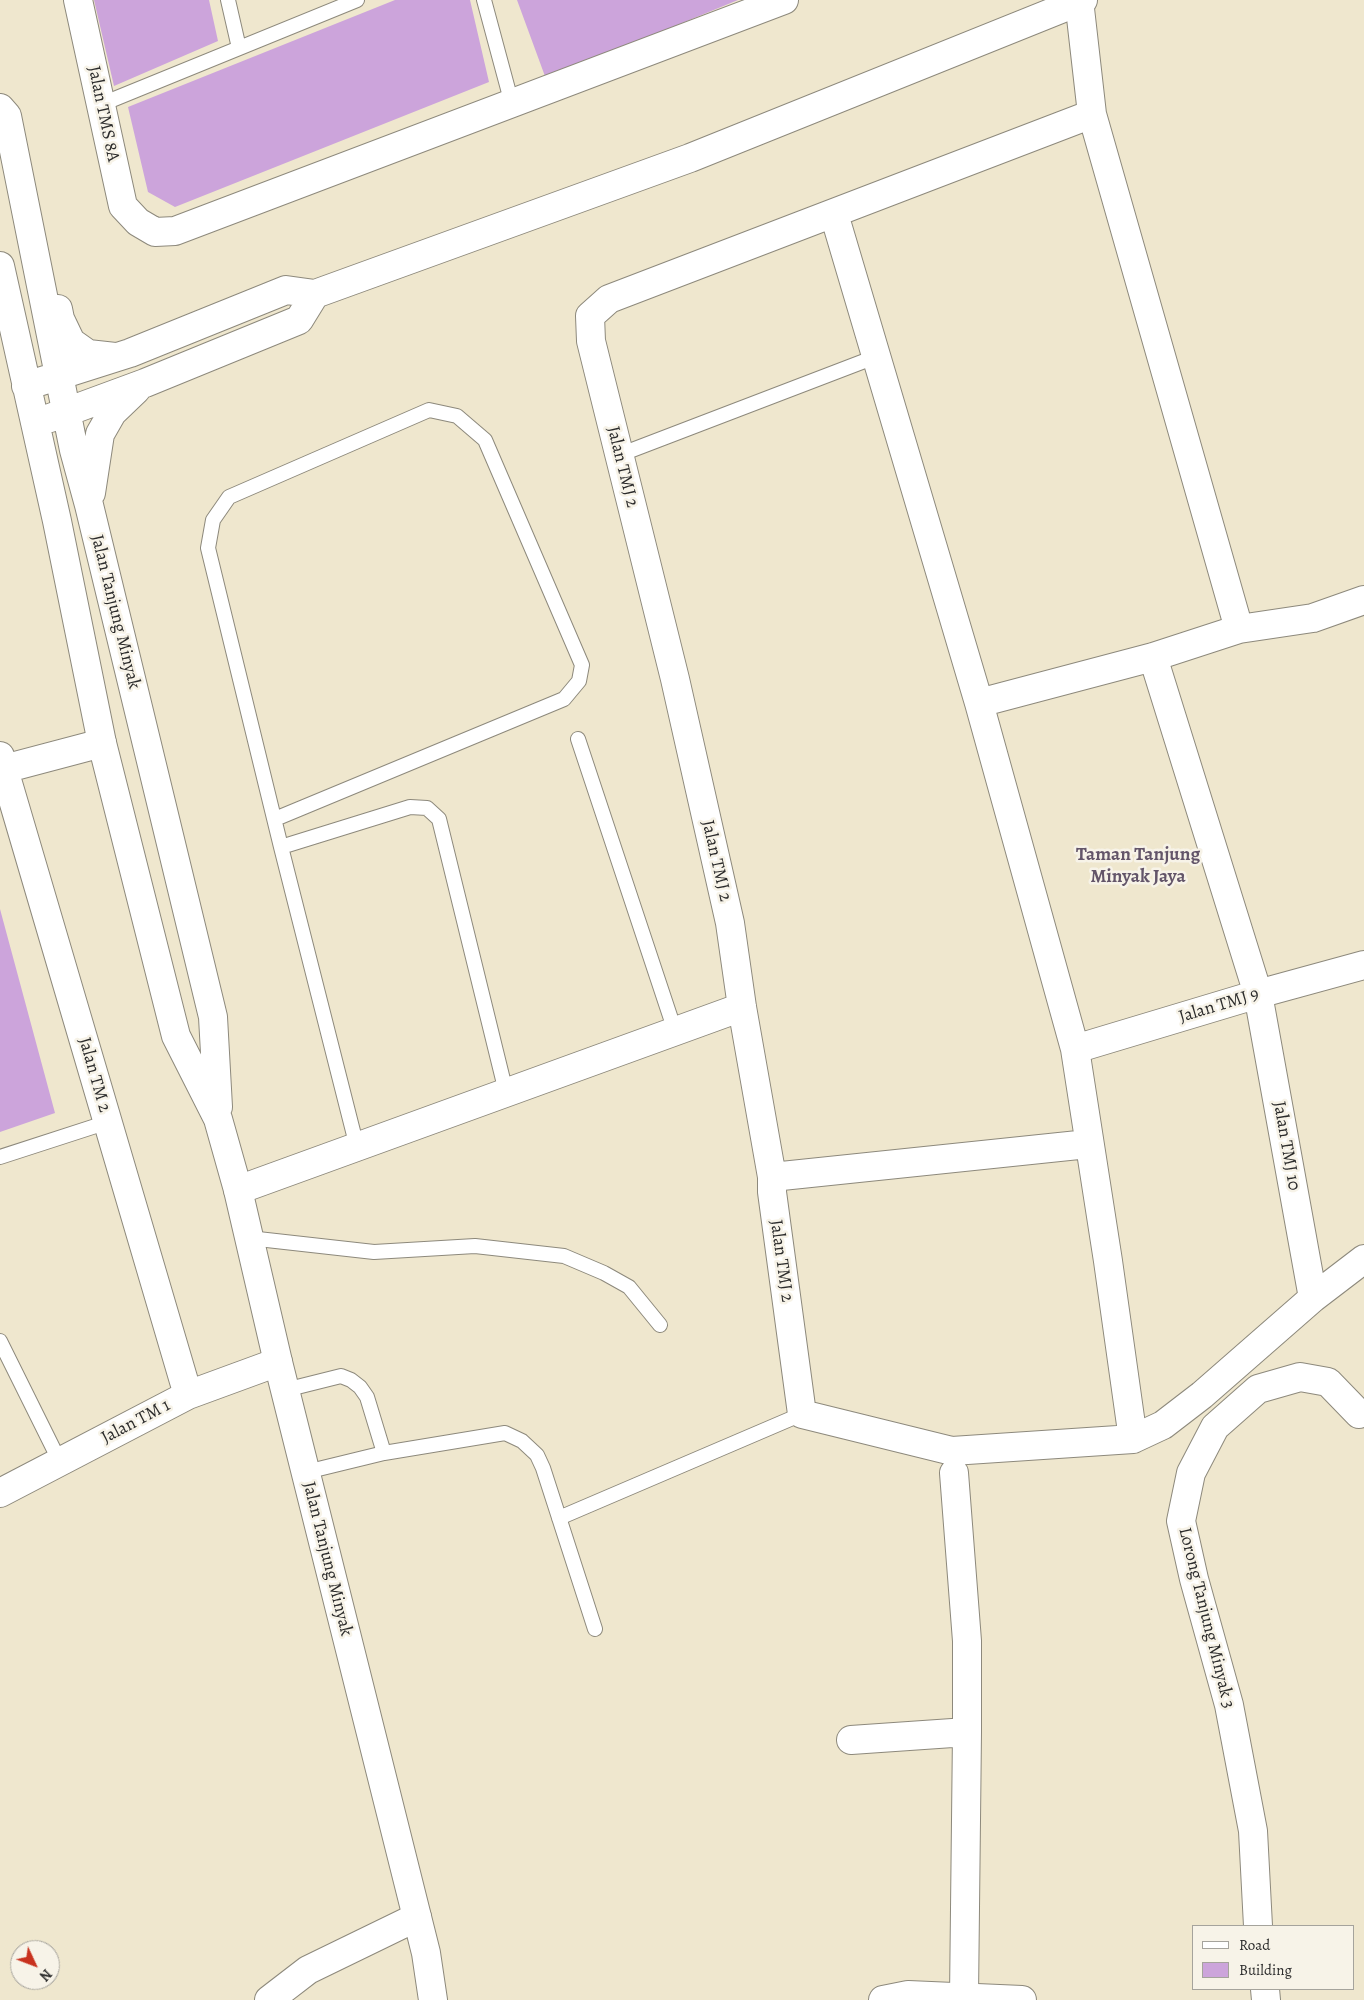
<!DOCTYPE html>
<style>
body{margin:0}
#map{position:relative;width:1364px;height:2000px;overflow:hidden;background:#efe7ce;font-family:Alegreya,serif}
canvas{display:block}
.legend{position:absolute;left:1192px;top:1925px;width:162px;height:65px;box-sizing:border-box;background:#f7f3e8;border:1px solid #a5a39c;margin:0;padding:6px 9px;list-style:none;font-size:15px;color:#2b2b2b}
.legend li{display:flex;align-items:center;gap:10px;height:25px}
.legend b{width:25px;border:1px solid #a5a39c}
.north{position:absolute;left:10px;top:1940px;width:50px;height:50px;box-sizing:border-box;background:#f7f3e8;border:1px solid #a5a39c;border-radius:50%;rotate:133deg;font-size:14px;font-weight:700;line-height:20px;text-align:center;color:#2b2b2b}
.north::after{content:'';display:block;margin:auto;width:18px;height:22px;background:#c8321e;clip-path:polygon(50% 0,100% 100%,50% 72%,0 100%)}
</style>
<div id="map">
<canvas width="1364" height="2000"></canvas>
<ul class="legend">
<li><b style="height:6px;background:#fff"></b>Road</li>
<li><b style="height:14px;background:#cca4db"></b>Building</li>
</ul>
<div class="north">N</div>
</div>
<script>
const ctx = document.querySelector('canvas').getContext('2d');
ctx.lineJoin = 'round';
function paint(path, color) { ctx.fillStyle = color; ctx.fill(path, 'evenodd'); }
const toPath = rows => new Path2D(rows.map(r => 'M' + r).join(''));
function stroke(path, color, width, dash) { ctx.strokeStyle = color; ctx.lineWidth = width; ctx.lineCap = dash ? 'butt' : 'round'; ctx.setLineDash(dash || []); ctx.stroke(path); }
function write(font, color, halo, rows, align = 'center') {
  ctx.font = font + ' Alegreya,serif'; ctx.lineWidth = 5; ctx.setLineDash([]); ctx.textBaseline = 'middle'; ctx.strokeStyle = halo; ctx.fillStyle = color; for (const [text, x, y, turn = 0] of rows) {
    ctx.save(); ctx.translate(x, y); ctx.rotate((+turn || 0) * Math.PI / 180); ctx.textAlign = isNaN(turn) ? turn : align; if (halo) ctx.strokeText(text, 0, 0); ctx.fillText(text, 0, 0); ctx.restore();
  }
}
const building = toPath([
 [94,0,209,0,218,41,114,86],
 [395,0,470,0,489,82,175,207,148,192,128,107],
 [517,0,738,0,546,79],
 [0,909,55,1113,0,1132]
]);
const lane = toPath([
 [228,0,239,48],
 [484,0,512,104],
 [102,104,357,0],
 [619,455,875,357],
 [578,739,675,1031],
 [275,819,564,699,579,681,582,665,485,440,457,416,429,410,229,497,213,520,208,548,281,847,357,1147],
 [281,847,410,807,427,808,439,819,506,1092],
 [0,1157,108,1122],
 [249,1238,374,1252,475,1246,564,1256,604,1273,629,1287,660,1325],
 [0,1341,60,1462],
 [285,1390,341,1376,351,1380,360,1387,367,1397,384,1453,505,1433,522,1441,537,1455,543,1468,595,1629],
 [306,1472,384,1453],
 [559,1518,802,1414]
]);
const street = toPath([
 [78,0,123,206,138,222,155,232,175,231,784,0],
 [1079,0,1092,114,1239,629],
 [1092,114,609,299,590,316,591,341,675,679,730,923,742,1007,772,1177,772,1192,802,1414,952,1451,1133,1439,1163,1425,1202,1395,1313,1298,1364,1259],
 [834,214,979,703,1075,1049,1108,1261,1133,1439],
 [1153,657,1258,994,1313,1298],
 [979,703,1153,657,1239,629,1313,618,1364,600],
 [0,756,188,1395],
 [0,770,102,743],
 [1075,1049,1258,994,1364,965],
 [772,1177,1088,1144],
 [238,1190,742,1007],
 [954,1473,967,1641,967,1732,964,1997],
 [0,1493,188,1395,278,1362],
 [851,1740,967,1732],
 [1258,1926,1253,1831,1229,1705,1194,1579,1181,1521,1191,1473,1215,1427,1258,1389,1300,1377,1328,1382,1359,1414],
 [1265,1989,1266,2000],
 [269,2000,308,1970,417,1917]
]);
const secondary = toPath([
 [0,108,7,116,74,450,89,505,213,1017,218,1107],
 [0,266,57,521,102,743,176,1036,218,1119,238,1190,278,1362,426,1953,433,2000],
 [58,309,60,319,71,342,88,354,115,357],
 [26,386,130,353,286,290,315,294,690,158,1083,0],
 [50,418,145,383,299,320,315,294],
 [91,493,100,434,112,413,136,390],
 [883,2000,908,1995,1022,2000]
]);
const streetNames = [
 ["Jalan TMS 8A",103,114,78],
 ["Jalan TMJ 2",622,467,76],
 ["Jalan Tanjung Minyak",115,612,76],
 ["Jalan TMJ 2",716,861,77],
 ["Jalan TMJ 9",1219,1006,-17],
 ["Jalan TM 2",94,1075,74],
 ["Jalan TMJ 10",1286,1146,80],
 ["Jalan TMJ 2",781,1261,82],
 ["Jalan TM 1",136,1422,-28],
 ["Jalan Tanjung Minyak",327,1559,76],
 ["Lorong Tanjung Minyak 3",1206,1618,76]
];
const neighbourhoodNames = [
 ["Taman Tanjung",1138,855],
 ["Minyak Jaya",1138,877]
];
paint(building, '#cca4db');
stroke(lane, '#8d897c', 16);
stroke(street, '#8d897c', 30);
stroke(secondary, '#8d897c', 30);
stroke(lane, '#fff', 14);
stroke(street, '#fff', 28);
stroke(secondary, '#fff', 28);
write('18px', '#2b2b2b', '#f7f3e8', streetNames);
write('bold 19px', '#635569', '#f7f3e8', neighbourhoodNames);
</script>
